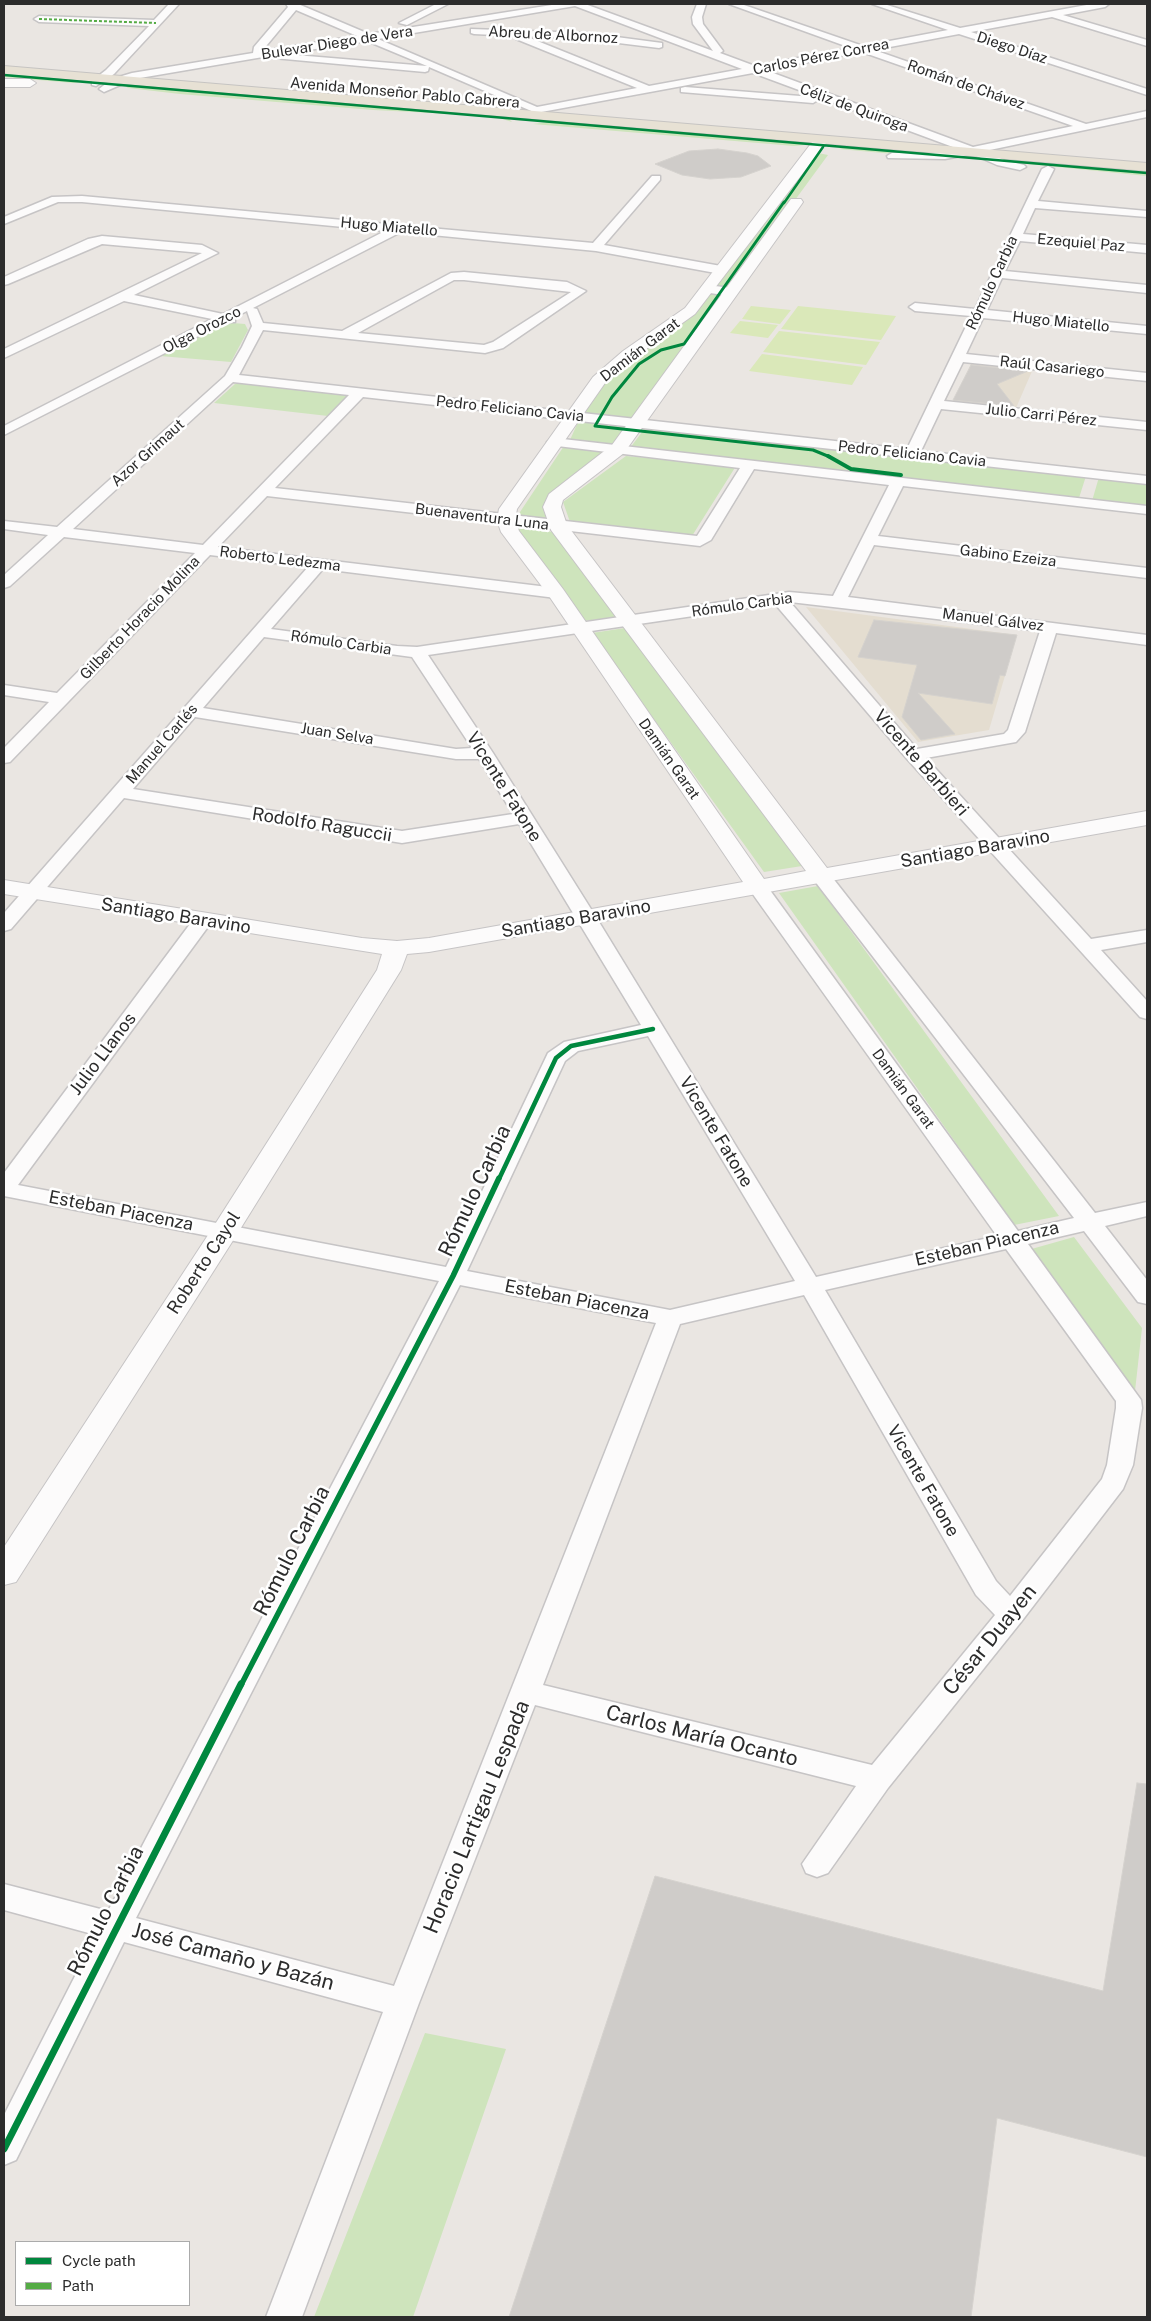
<!DOCTYPE html>
<meta charset="utf-8">
<style>
body{margin:0}
#map{position:relative;width:1151px;height:2321px;overflow:hidden;background:#eae6e2;font-family:"Public Sans",sans-serif}
canvas{display:block}
.frame{position:absolute;inset:0;border:5px solid #2c2c2c;pointer-events:none}
.legend{position:absolute;left:15px;top:2241px;width:175px;height:65px;box-sizing:border-box;background:#fff;border:1px solid #ababab;margin:0;padding:6px 9px;list-style:none;font-size:15px;color:#2c2c2c}
.legend li{display:flex;align-items:center;gap:10px;height:25px}
.legend b{width:25px;border:1px solid #ababab}
</style>
<div id="map">
<canvas width="1151" height="2321"></canvas>
<div class="frame"></div>
<ul class="legend">
<li><b style="height:6px;background:#00873e"></b>Cycle path</li>
<li><b style="height:6px;background:#54ab44"></b>Path</li>
</ul>
</div>
<script>
const ctx = document.querySelector('canvas').getContext('2d');
ctx.lineJoin = 'round';
function paint(path, color) { ctx.fillStyle = color; ctx.fill(path, 'evenodd'); }
const toPath = rows => new Path2D(rows.map(r => 'M' + r).join(''));
function stroke(path, color, width, dash) { ctx.strokeStyle = color; ctx.lineWidth = width; ctx.lineCap = dash ? 'butt' : 'round'; ctx.setLineDash(dash || []); ctx.stroke(path); }
function write(font, color, halo, rows, align = 'center') {
  ctx.font = font + ' "Public Sans",sans-serif'; ctx.lineWidth = 5; ctx.setLineDash([]); ctx.textBaseline = 'middle'; ctx.strokeStyle = halo; ctx.fillStyle = color; for (const [text, x, y, turn = 0] of rows) {
    ctx.save(); ctx.translate(x, y); ctx.rotate((+turn || 0) * Math.PI / 180); ctx.textAlign = isNaN(turn) ? turn : align; if (halo) ctx.strokeText(text, 0, 0); ctx.fillText(text, 0, 0); ctx.restore();
  }
}
const education = toPath([
 [972,362,1033,369,1016,408,953,401],
 [806,607,1017,635,989,730,918,742]
]);
const green = toPath([
 [4,72,20,75,86,81,73,83,4,77],
 [123,84,497,115,508,118,512,122,493,116,373,110,180,94,128,88],
 [548,122,685,131,807,142,804,145,794,146,533,124],
 [849,146,909,152,944,153,894,154,839,149],
 [818,153,828,155,636,417,623,418,593,415,583,412,603,382,639,352,674,328],
 [999,158,1147,170,1147,176,1008,162],
 [233,323,245,324,248,330,231,362,160,356,220,325],
 [243,383,342,394,347,396,328,416,214,403,235,384],
 [584,420,618,423,628,427,617,443,607,444,570,440,578,422],
 [645,428,1086,476,1079,498,630,448],
 [564,446,606,452,578,477,548,520,516,518],
 [626,456,736,466,692,536,570,522,563,502],
 [1099,477,1147,482,1147,507,1092,501],
 [524,525,556,533,617,617,583,621,515,527],
 [625,628,802,866,764,872,592,633],
 [818,886,1059,1216,1014,1225,779,893],
 [1074,1237,1142,1328,1135,1391,1028,1250],
 [425,2033,506,2049,413,2317,314,2317]
]);
const pitch = toPath([
 [751,306,791,310,780,324,742,319],
 [798,306,896,316,881,340,781,329],
 [740,321,778,325,768,338,730,333],
 [779,331,880,342,866,365,763,352],
 [762,354,863,367,852,385,749,371]
]);
const building = toPath([
 [718,149,747,153,758,156,771,166,741,177,710,179,682,175,655,164,689,151,718,149],
 [971,365,1028,371,997,384,1014,406,953,400,971,365],
 [874,620,1017,635,1005,676,1000,675,992,704,918,693,955,734,921,740,902,717,917,665,858,657,874,620],
 [1137,1783,1147,1784,1147,2157,997,2118,971,2317,509,2317,655,1876,1103,1991,1137,1783]
]);
const street = toPath([
 [169,4,179,4,114,74,96,86,92,85,92,81,106,70,149,26,39,22,34,19,39,16,154,20,169,4],
 [286,4,298,4,369,34,558,4,585,4,713,51,693,24,692,17,697,4,706,4,702,17,703,24,723,51,720,53,755,66,851,48,729,4,741,4,863,46,948,30,872,4,884,4,960,28,1092,4,1109,4,1105,7,1063,15,1147,40,1147,46,1052,17,971,32,1147,89,1147,95,959,34,874,50,1086,124,1147,111,1147,117,985,151,1004,160,1024,165,1026,167,1020,170,997,165,972,154,945,159,888,158,887,156,892,153,945,153,961,150,753,73,536,113,429,67,428,71,425,72,263,57,134,79,104,92,99,89,112,79,132,73,253,53,254,47,288,7,286,4],
 [575,6,742,69,649,86,525,36,586,39,659,48,662,47,662,43,586,33,471,29,471,33,474,34,515,36,516,39,637,88,537,107,378,39,575,6],
 [296,10,357,36,262,51,296,10],
 [367,41,427,66,283,54,367,41],
 [862,52,1073,126,973,147,765,70,862,52],
 [436,4,448,4,407,25,399,23,436,4],
 [685,87,813,97,818,100,813,103,681,92,681,88,685,87],
 [1048,166,1054,169,1038,201,1147,211,1147,217,1035,208,1023,234,1147,245,1147,253,1020,241,1005,271,1147,285,1147,293,1002,278,987,310,1147,326,1147,334,983,318,966,354,1147,373,1147,381,963,362,944,401,1147,422,1147,430,941,409,921,451,1147,476,1147,484,363,397,275,488,697,536,740,468,549,445,547,442,554,438,1147,506,1147,514,903,486,878,536,1147,568,1147,578,874,545,848,597,1147,635,1147,645,1056,633,1025,732,1016,742,926,758,1091,939,1147,930,1147,942,1101,950,1147,1001,1147,1019,1140,1017,907,759,775,604,428,655,493,753,596,917,816,1277,997,1236,747,886,750,882,757,880,764,882,1018,1231,1074,1218,814,880,811,876,814,872,821,870,828,872,1095,1213,1147,1202,1147,1216,1105,1226,1147,1280,1147,1304,1138,1302,1084,1231,1028,1244,1141,1400,1142,1408,1133,1465,1123,1489,1021,1622,888,1788,828,1873,817,1877,806,1873,802,1864,856,1786,535,1705,419,2003,302,2317,266,2317,383,2012,124,1942,16,2160,4,2165,4,2115,96,1935,4,1910,4,1884,108,1911,439,1281,4,1196,4,1173,196,916,203,914,210,916,213,920,18,1185,446,1267,548,1053,564,1042,641,1025,519,824,402,843,124,798,11,929,4,931,4,913,308,567,210,555,10,762,4,763,4,748,49,702,4,695,4,685,57,693,195,553,64,537,10,586,4,588,4,575,48,535,4,529,4,521,57,527,225,376,242,347,252,326,247,311,235,317,235,322,226,322,4,435,4,426,212,319,124,301,4,358,4,349,202,253,102,244,8,284,4,285,4,277,88,239,102,236,202,245,218,253,134,295,223,314,385,231,82,202,58,202,4,224,4,217,52,197,82,196,593,243,652,176,660,176,660,180,604,245,721,266,725,267,727,270,725,273,721,274,596,251,401,232,253,308,257,309,263,323,342,331,451,273,464,272,567,282,586,291,503,348,485,353,263,330,239,375,907,449,971,316,915,311,909,307,915,303,975,309,1042,169,1048,166],
 [454,280,464,280,571,292,493,342,484,345,358,333,454,280],
 [233,382,349,395,203,545,73,529,233,382],
 [754,469,889,485,833,596,789,592,417,647,397,646,271,629,323,569,556,598,564,593,556,588,218,547,267,496,700,546,711,540,754,469],
 [790,602,1040,631,1008,730,1004,734,917,749,790,602],
 [264,637,412,657,472,748,456,749,203,708,264,637],
 [195,717,456,759,479,759,513,814,402,831,133,789,195,717],
 [648,1036,795,1281,670,1310,467,1271,565,1061,578,1051,648,1036],
 [1006,1249,1116,1401,1116,1408,1107,1465,1102,1479,1010,1596,996,1581,825,1290,1006,1249],
 [460,1285,656,1323,394,1986,136,1918,460,1285],
 [804,1295,976,1595,995,1615,872,1765,543,1685,680,1324,804,1295],
 [707,285,731,288,737,292,731,296,703,292,701,289,703,286,707,285]
]);
const secondary = toPath([
 [4,79,30,79,36,83,30,87,4,87,4,79],
 [821,136,826,137,828,140,826,143,695,314,635,357,605,383,517,509,515,520,519,531,563,589,764,879,806,871,551,530,543,507,549,494,612,445,791,199,801,199,803,202,801,205,624,453,563,500,561,507,567,525,827,868,1147,811,1147,825,429,952,407,954,401,970,239,1231,16,1582,4,1585,4,1547,212,1229,377,970,382,954,4,894,4,880,362,938,397,941,429,938,743,882,549,596,501,532,497,520,499,509,593,377,623,351,685,308,816,137,821,136]
]);
const primary = toPath([
 [4,66,1147,163,1147,171,4,74,4,66]
]);
const quiet = toPath([
 [39,19,156,23]
]);
const cyclewayFar5 = toPath([
 [4,75,1147,173],
 [784,203,823,147]
]);
const cyclewayFar4 = toPath([
 [784,202,684,344,661,350,639,364,612,397,595,426,813,450,830,457]
]);
const cyclewayFar3 = toPath([
 [828,456,851,469,901,475]
]);
const cyclewayFar2 = toPath([
 [499,1179,556,1058,571,1046,653,1029]
]);
const cyclewayFar1 = toPath([
 [241,1685,453,1276,499,1178]
]);
const cycleway = toPath([
 [4,2149,241,1684]
]);
const farStreetnames = [
 ["Abreu de Albornoz",553,35,3],
 ["Bulevar Diego de Vera",337,43,-9],
 ["Diego Díaz",1012,48,18],
 ["Carlos Pérez Correa",821,57,-11],
 ["Román de Chávez",966,85,19],
 ["Avenida Monseñor Pablo Cabrera",405,93,5],
 ["Céliz de Quiroga",854,108,20],
 ["Hugo Miatello",389,227,5],
 ["Ezequiel Paz",1081,243,5],
 ["Rómulo Carbia",992,283,-65],
 ["Hugo Miatello",1061,322,6],
 ["Olga Orozco",202,330,-27],
 ["Damián Garat",640,350,-37],
 ["Raúl Casariego",1052,367,6],
 ["Pedro Feliciano Cavia",510,409,6],
 ["Julio Carri Pérez",1041,415,6],
 ["Azor Grimaut",148,453,-42],
 ["Pedro Feliciano Cavia",912,454,6],
 ["Buenaventura Luna",482,517,7],
 ["Gabino Ezeiza",1008,556,7],
 ["Roberto Ledezma",280,559,7],
 ["Rómulo Carbia",742,605,-8],
 ["Gilberto Horacio Molina",140,618,-46],
 ["Manuel Gálvez",993,620,7],
 ["Rómulo Carbia",341,643,8],
 ["Juan Selva",337,734,9],
 ["Manuel Carlés",162,744,-49],
 ["Damián Garat",669,759,55],
 ["Damián Garat",903,1089,54]
];
const streetNames = [
 ["Vicente Barbieri",921,763,49],
 ["Vicente Fatone",504,787,58],
 ["Rodolfo Raguccii",322,825,9],
 ["Santiago Baravino",975,849,-10],
 ["Santiago Baravino",176,916,9],
 ["Santiago Baravino",576,919,-10],
 ["Julio Llanos",103,1054,-53],
 ["Vicente Fatone",716,1132,59],
 ["Esteban Piacenza",121,1211,11],
 ["Esteban Piacenza",987,1244,-13],
 ["Roberto Cayol",204,1263,-57],
 ["Esteban Piacenza",577,1300,11],
 ["Vicente Fatone",923,1481,60]
];
const nearStreetnames = [
 ["Rómulo Carbia",475,1191,-65],
 ["Rómulo Carbia",292,1551,-63],
 ["César Duayen",990,1640,-51],
 ["Carlos María Ocanto",702,1736,14],
 ["Horacio Lartigau Lespada",477,1817,-68],
 ["Rómulo Carbia",106,1911,-63],
 ["José Camaño y Bazán",233,1957,15]
];
paint(education, '#e4ddd0');
paint(green, '#cee4bc');
paint(pitch, '#dae8b9');
paint(building, '#cfccc9');
stroke(building, '#d5d2ce', 1);
stroke(street, '#c6c4c5', 3);
stroke(secondary, '#c6c4c5', 2);
stroke(primary, '#c6c4c2', 2);
paint(street, '#fcfbfb');
paint(secondary, '#fcfbfb');
paint(primary, '#e7e1d4');
stroke(quiet, '#54ab44', 2, [3, 2]);
stroke(cyclewayFar5, '#00873e', 2.5);
stroke(cyclewayFar4, '#00873e', 3);
stroke(cyclewayFar3, '#00873e', 4);
stroke(cyclewayFar2, '#00873e', 4.5);
stroke(cyclewayFar1, '#00873e', 5.5);
stroke(cycleway, '#00873e', 7);
write('15px', '#2c2c2c', '#fff', farStreetnames);
write('18px', '#2c2c2c', '#fff', streetNames);
write('21px', '#2c2c2c', '#fff', nearStreetnames);
</script>
